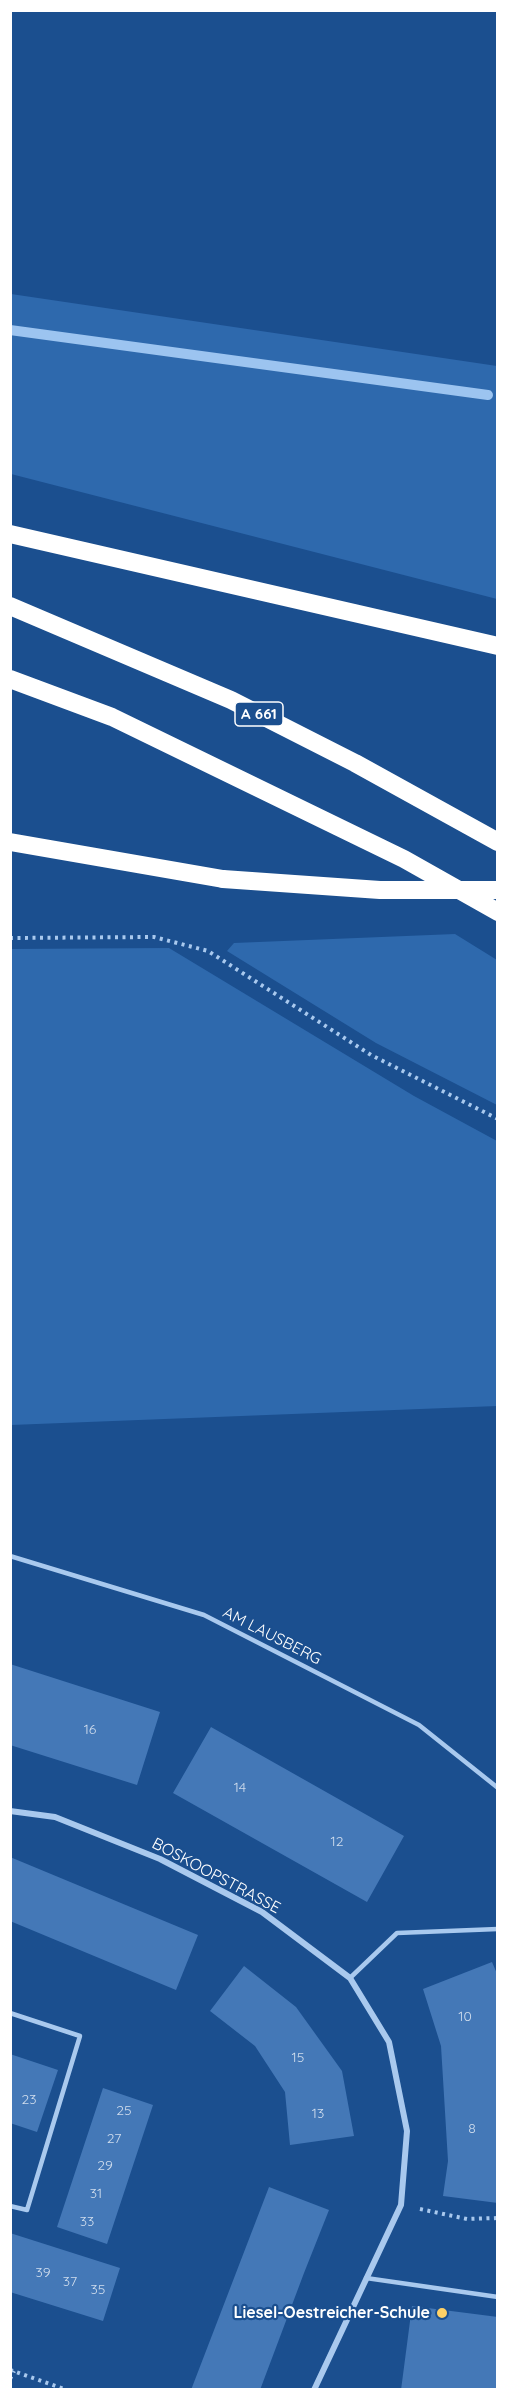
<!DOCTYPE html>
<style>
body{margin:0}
#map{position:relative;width:508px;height:2400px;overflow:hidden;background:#1b4f8f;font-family:Quicksand,sans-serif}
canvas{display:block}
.frame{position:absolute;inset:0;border:12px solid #fff;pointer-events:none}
</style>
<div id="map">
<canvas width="508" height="2400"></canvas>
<div class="frame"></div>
</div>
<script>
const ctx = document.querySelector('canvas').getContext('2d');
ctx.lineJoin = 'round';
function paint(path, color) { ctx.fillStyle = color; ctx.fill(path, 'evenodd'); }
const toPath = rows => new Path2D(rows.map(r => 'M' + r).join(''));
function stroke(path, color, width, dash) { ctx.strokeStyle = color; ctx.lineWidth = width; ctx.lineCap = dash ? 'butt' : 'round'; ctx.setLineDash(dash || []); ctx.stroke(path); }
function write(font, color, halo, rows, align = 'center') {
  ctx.font = font + ' Quicksand,sans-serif'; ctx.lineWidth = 4.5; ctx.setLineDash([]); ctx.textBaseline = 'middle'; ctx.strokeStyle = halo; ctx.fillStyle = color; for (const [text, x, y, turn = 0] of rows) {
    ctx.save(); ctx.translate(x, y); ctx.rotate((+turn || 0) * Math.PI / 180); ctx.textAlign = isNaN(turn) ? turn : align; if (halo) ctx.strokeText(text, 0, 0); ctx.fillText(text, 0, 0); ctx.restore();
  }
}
const green = toPath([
 [11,294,497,366,497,599,11,474],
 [455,934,497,960,497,1105,376,1043,227,951,234,943],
 [169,948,414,1096,497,1141,497,1406,11,1425,11,949]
]);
const stream = toPath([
 [10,330,488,395]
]);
const building = toPath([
 [10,1664,160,1712,137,1785,10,1745],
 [211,1727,404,1836,367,1902,173,1793],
 [10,1857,198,1935,176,1990,10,1921],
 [492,1962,498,1976,498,2203,443,2196,448,2161,441,2046,423,1989],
 [244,1966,296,2007,342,2071,354,2136,290,2145,285,2092,255,2046,210,2011],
 [10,2054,58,2070,37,2132,10,2123],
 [103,2088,153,2105,107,2244,57,2227],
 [269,2187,329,2210,304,2273,260,2390,191,2390],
 [10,2233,120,2268,103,2321,10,2292],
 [412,2306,498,2317,498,2390,401,2390]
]);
const path = toPath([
 [10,938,154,937,208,951,371,1055,498,1119],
 [420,2209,467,2219,498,2218],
 [10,2370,67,2390],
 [10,2379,14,2371]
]);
const service = toPath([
 [10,1556,204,1615,419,1725,498,1788],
 [350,1978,397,1933,498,1929],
 [10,2013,80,2036,27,2210,10,2206],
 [366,2278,498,2297]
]);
const minor = toPath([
 [10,1811,55,1817,160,1859,262,1912,350,1978,389,2042,407,2131,401,2205,314,2390]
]);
const motorway = toPath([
 [10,534,498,646],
 [10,606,231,700,355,763,498,842],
 [10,679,112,717,404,859,498,912],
 [10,842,223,879]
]);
const motorwayBridge = toPath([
 [223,879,380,890,498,890]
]);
const markers = [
 [442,2313,6,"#ffd166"]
];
const numberNames = [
 ["16",90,1730],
 ["14",240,1788],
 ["12",337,1842],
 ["10",465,2017],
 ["15",298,2058],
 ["23",29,2100],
 ["25",124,2111],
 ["13",318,2114],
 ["8",472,2129],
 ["27",114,2139],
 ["29",105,2166],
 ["31",96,2194],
 ["33",87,2222],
 ["39",43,2273],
 ["37",70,2282],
 ["35",98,2290]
];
const shields = [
 [259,714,48]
];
const shieldNames = [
 ["A 661",259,714]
];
const streetNames = [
 ["AM LAUSBERG",272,1636,27],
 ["BOSKOOPSTRASSE",216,1876,28]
];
const poiNames = [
 ["Liesel-Oestreicher-Schule",430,2313]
];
paint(green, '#2e69ad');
stroke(stream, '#9cc4f0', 10);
paint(building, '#4478b7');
stroke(path, '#a9c9ee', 4, [3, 4.5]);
stroke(service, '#a9c9ee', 4.5);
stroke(minor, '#a9c9ee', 6);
stroke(motorway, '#fff', 18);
stroke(motorwayBridge, '#fff', 18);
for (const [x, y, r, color] of markers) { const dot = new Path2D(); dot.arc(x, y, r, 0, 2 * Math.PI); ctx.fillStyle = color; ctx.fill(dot); stroke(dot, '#1b4f8f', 2); }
write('14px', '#d0dded', null, numberNames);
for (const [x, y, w] of shields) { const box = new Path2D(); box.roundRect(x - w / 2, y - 12, w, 24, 4.5); ctx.fillStyle = '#1b4f8f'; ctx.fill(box); stroke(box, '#fff', 1.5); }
write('bold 15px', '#fff', null, shieldNames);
write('16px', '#fff', '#1b4f8f', streetNames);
write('bold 16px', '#fff', '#1b4f8f', poiNames, 'right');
</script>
